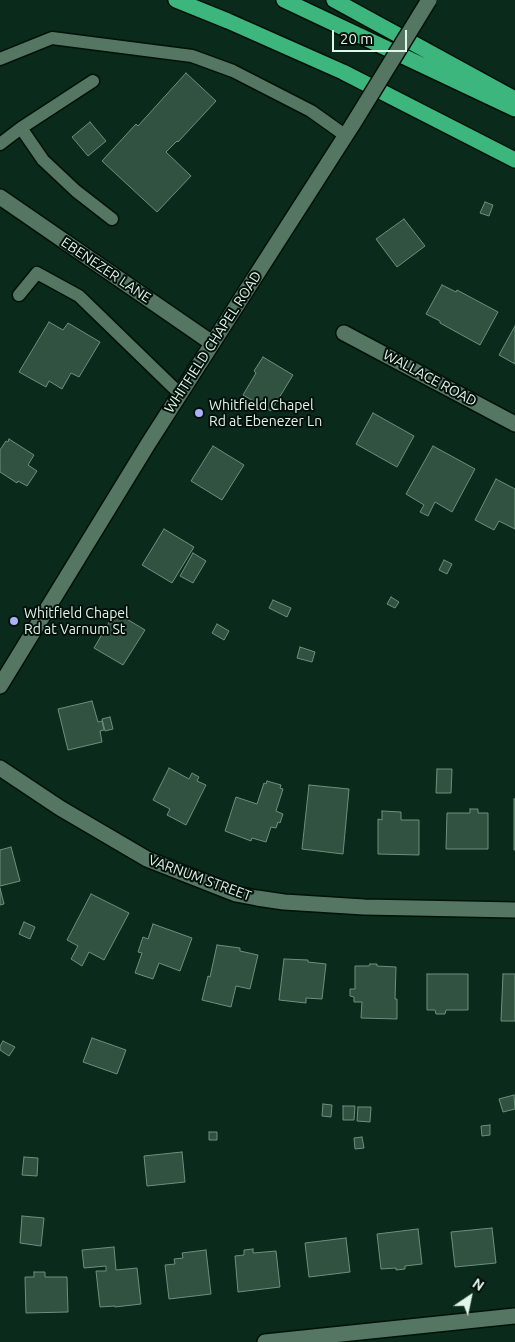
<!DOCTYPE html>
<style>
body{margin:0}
#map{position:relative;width:515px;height:1342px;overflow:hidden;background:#0a2b1c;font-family:Ubuntu,sans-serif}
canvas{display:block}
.north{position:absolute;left:445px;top:1272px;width:50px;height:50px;-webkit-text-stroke:4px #04110a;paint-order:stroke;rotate:34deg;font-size:14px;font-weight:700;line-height:20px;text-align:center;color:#e2f5ea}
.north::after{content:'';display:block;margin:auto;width:18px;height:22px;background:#e2f5ea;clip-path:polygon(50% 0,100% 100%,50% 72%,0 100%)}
.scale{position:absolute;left:332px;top:30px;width:75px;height:22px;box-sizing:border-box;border:2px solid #e2f5ea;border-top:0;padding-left:6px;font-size:15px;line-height:18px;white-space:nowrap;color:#e2f5ea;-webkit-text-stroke:4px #04110a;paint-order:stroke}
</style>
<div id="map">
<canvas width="515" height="1342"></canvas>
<div class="north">N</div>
<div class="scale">20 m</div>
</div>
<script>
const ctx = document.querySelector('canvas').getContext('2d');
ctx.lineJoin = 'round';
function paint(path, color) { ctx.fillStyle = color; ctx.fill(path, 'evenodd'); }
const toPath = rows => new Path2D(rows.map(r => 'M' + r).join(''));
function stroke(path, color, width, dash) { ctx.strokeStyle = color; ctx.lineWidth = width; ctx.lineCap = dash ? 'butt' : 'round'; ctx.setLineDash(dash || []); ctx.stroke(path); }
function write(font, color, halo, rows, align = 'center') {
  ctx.font = font + ' Ubuntu,sans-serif'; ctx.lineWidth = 4; ctx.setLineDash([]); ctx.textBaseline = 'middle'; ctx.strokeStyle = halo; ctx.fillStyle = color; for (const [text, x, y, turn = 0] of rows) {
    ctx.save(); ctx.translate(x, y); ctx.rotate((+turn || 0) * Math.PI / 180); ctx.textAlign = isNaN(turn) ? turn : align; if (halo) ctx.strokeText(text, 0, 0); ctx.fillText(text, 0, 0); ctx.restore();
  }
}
const building = toPath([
 [186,73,216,101,178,142,177,141,166,152,191,176,157,212,102,161,136,124,138,126,186,73],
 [90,122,106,141,88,156,72,137,90,122],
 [485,202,493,205,489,216,480,213,485,202],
 [404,219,425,246,397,267,376,239,404,219],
 [442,285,456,292,457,290,498,312,480,345,440,323,440,321,426,314,442,285],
 [49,322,63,330,68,323,100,342,79,377,71,373,62,389,49,381,46,387,19,372,49,322],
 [515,326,515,364,499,355,515,326],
 [263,357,293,375,271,411,243,395,256,373,254,371,263,357],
 [373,413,414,436,397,467,356,444,373,413],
 [9,439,34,455,28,465,37,471,27,486,18,481,17,483,0,472,0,450,6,441,8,442,9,439],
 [213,446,244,465,222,500,191,481,213,446],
 [433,446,475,469,452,512,435,502,428,516,420,512,424,505,406,494,433,446],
 [496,479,515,489,515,529,499,521,494,530,475,520,496,479],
 [164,529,194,547,172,583,142,565,164,529],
 [193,553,206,561,193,583,180,576,193,553],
 [444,560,452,564,447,574,439,570,444,560],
 [391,597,399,602,395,608,387,604,391,597],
 [273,600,291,608,287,617,269,608,273,600],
 [115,612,145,630,123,665,94,648,115,612],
 [217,624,229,631,224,640,212,633,217,624],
 [300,647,315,652,312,662,297,658,300,647],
 [92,701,98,722,102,721,104,730,100,731,102,742,68,750,58,709,92,701],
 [110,717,113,729,105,731,102,719,110,717],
 [169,768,189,779,192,773,199,777,197,781,206,785,186,825,167,815,170,809,153,800,169,768],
 [437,769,452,769,451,793,436,793,437,769],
 [267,781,281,785,280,788,283,789,276,811,283,814,280,823,278,822,276,828,271,827,266,842,252,838,251,841,225,831,236,797,257,804,264,783,266,784,267,781],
 [309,785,349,789,343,854,302,849,309,785],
 [514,799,515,799,515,850,514,850,514,799],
 [470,809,478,809,478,813,488,813,488,849,446,849,447,813,470,813,470,809],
 [382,811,401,812,401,820,419,820,419,855,378,854,378,819,382,820,382,811],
 [11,847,20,881,0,886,0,850,11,847],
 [0,888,4,904,0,905,0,888],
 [91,894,129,913,104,960,89,952,82,966,71,959,78,946,67,940,91,894],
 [24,922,35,927,30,939,19,934,24,922],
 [153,924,192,938,180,971,159,963,153,979,135,973,142,953,138,952,143,937,148,939,153,924],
 [217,945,240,948,240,951,258,955,250,989,236,986,231,1007,202,1000,208,976,210,977,217,945],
 [284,959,308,960,308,962,326,964,322,999,306,998,306,1003,279,1000,284,959],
 [370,964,377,964,377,966,396,967,395,999,397,999,397,1019,361,1018,362,1002,354,1002,354,997,350,996,350,989,355,989,355,966,369,966,370,964],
 [427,974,468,974,468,1010,446,1010,445,1014,436,1014,435,1010,427,1010,427,974],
 [503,974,515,974,515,1021,501,1021,503,974],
 [92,1038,126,1050,117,1074,83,1062,92,1038],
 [3,1041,15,1047,9,1056,0,1050,0,1046,3,1041],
 [514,1095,515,1109,503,1112,499,1099,514,1095],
 [323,1104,332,1105,331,1117,322,1116,323,1104],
 [343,1106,355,1106,354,1120,343,1120,343,1106],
 [358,1107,371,1107,370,1122,357,1121,358,1107],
 [490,1125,490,1135,482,1136,481,1126,490,1125],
 [209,1132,217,1132,217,1140,209,1140,209,1132],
 [362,1137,364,1148,355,1149,354,1138,362,1137],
 [182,1152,185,1182,147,1186,144,1156,182,1152],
 [24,1157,38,1158,37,1176,22,1175,24,1157],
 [22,1216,44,1218,41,1246,20,1243,22,1216],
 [492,1228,496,1263,455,1267,451,1232,492,1228],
 [418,1229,422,1264,405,1266,405,1269,396,1270,396,1268,381,1269,377,1234,418,1229],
 [346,1238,350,1272,309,1277,305,1243,346,1238],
 [114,1247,116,1270,137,1268,141,1304,115,1307,115,1306,100,1307,96,1271,106,1271,106,1266,84,1268,82,1250,114,1247],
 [253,1249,253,1253,276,1251,280,1287,238,1292,235,1256,244,1255,244,1250,253,1249],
 [206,1250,211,1294,169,1299,165,1265,175,1264,174,1259,183,1258,182,1253,206,1250],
 [34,1272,45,1272,45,1277,67,1277,68,1312,26,1313,25,1277,34,1277,34,1272]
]);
const lane = toPath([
 [0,59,52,38,192,56,233,71,311,111,346,136],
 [21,128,43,160,76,191,112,219],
 [0,144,21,128,93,81],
 [19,295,37,273,79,296,180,394]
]);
const street = toPath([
 [0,197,212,343],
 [344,333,515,424],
 [0,768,60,808,147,859,236,894,257,898,284,902,364,907,515,910],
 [265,1342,515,1316]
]);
const secondary = toPath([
 [0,686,148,444,353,124]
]);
const highway = toPath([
 [176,0,228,21,343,72,515,160],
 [284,0,515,109],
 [334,0,515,99]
]);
const secondaryBridge = toPath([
 [353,124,429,0]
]);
const markers = [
 [199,413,5,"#a9b0fc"],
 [14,621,5,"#a9b0fc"]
];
const streetNames = [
 ["EBENEZER LANE",106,270,34],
 ["WHITFIELD CHAPEL ROAD",213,342,-57],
 ["WALLACE ROAD",430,378,28],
 ["VARNUM STREET",200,878,20]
];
const poiNames = [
 ["Whitfield Chapel",209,405],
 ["Rd at Ebenezer Ln",209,421],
 ["Whitfield Chapel",24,613],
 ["Rd at Varnum St",24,629]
];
paint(building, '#315240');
stroke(building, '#6d907c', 1);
stroke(lane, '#001208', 15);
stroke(street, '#001208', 18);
stroke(secondary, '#001208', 18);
stroke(highway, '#001208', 18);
stroke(lane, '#547663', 12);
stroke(street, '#547663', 15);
stroke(secondary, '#547663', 15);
stroke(highway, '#3db67e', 15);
stroke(secondaryBridge, '#001208', 18, []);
stroke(secondaryBridge, '#547663', 15);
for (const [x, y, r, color] of markers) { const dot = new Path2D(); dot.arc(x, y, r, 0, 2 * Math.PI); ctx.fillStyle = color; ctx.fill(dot); stroke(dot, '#04110a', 2); }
write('14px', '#e2f5ea', '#04110a', streetNames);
write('14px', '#e2f5ea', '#04110a', poiNames, 'left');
</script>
